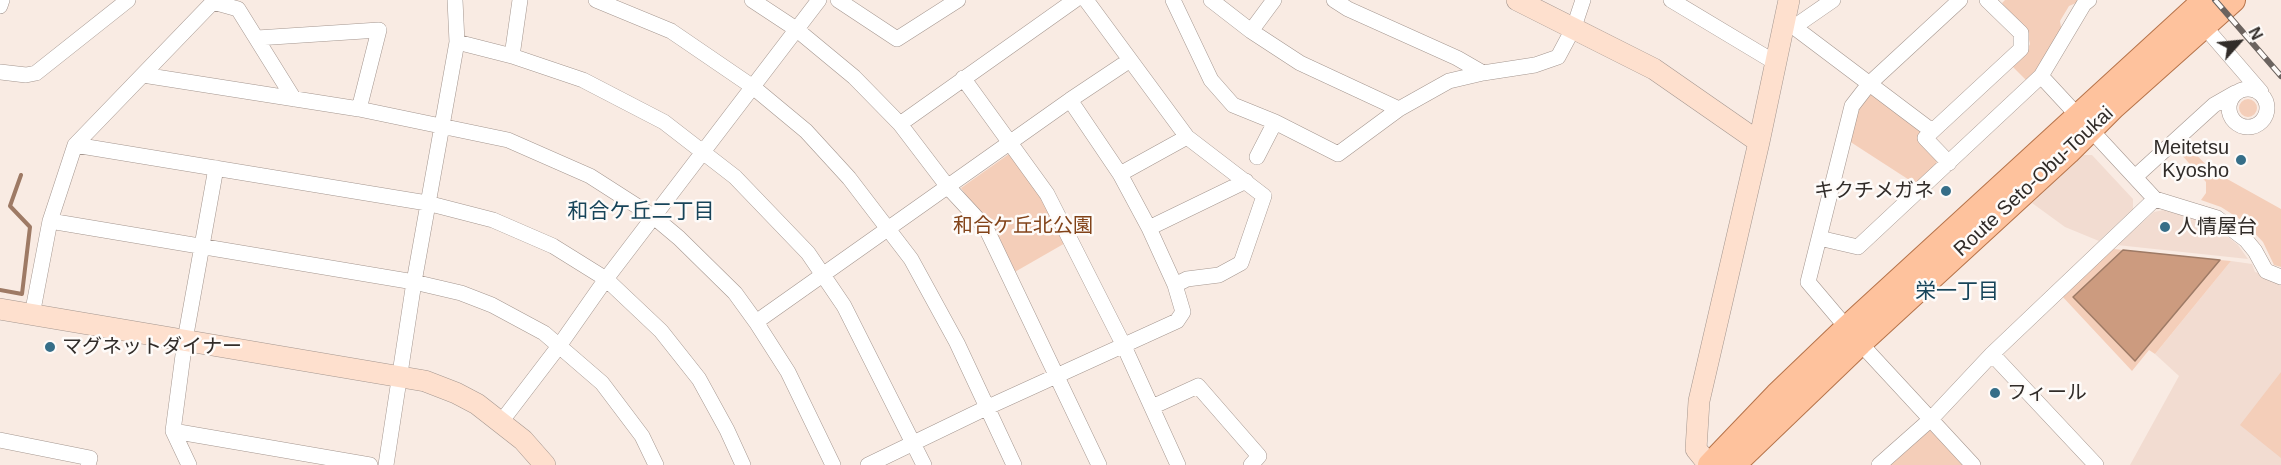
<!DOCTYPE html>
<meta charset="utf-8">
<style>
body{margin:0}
#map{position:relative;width:2281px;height:465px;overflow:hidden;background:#f9ebe3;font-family:Helvetica,sans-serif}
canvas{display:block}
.north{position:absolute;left:2209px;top:12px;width:60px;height:60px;-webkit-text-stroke:4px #fefbf9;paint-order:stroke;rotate:63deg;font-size:16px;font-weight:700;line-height:24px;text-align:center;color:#312c29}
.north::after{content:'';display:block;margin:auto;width:21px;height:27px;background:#312c29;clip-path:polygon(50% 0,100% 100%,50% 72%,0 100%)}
</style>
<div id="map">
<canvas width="2281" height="465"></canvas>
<div class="north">N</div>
</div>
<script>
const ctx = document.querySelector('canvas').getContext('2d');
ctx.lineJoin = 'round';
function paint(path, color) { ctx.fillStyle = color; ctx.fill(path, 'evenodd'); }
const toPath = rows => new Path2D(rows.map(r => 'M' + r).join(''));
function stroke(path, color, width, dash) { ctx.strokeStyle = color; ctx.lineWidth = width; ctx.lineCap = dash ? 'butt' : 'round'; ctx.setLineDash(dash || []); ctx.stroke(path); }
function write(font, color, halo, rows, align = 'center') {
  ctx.font = font + ' Helvetica,"Noto Sans JP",sans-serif'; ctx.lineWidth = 5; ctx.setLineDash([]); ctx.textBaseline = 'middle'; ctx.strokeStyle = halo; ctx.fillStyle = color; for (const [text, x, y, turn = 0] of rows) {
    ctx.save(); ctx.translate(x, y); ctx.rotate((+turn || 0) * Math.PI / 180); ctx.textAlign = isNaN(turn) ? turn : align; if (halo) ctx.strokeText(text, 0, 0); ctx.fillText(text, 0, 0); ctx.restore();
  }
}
const built = toPath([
 [2083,155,2092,155,2133,199,2133,209,2099,241,2065,227,2032,203],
 [2164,210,2205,222,2218,229,2238,245,2248,259,2117,245,2154,212],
 [2231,261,2252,264,2255,272,2281,280,2281,465,2130,465,2179,376,2155,354]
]);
const green = toPath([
 [2005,0,2083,0,2069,6,2060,21,2062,33,2028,82,2012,66,2026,52,2030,44,2028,35,2002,3],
 [1872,89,1925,130,1917,138,1937,160,1936,167,1917,185,1849,141,1857,110],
 '2239 108a9 9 0 1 1 18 0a9 9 0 1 1-18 0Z',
 [2187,145,2211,170,2281,209,2281,267,2274,265,2263,242,2243,221,2221,207,2201,200,2206,193,2206,182,2179,152],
 [1009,154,1041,195,1067,242,1013,273,988,226,961,188],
 [2114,249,2123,250,2073,297,2135,361,2220,260,2231,261,2155,354,2149,350,2132,371,2061,295],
 [2281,372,2281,458,2240,425],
 [1930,430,1935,431,1965,465,1890,465]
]);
const water = toPath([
 [2123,250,2220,260,2135,361,2073,297,2123,250]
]);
const stream = toPath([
 [0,290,22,294,30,227,10,206,21,175]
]);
const street = toPath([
 [596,0,671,31,753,87,806,131,849,178,911,259,957,343,1014,465],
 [752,0,796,29,854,77,900,124,948,187,986,228,1099,465],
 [838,0,897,39,958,0],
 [1086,0,1187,137,1264,196,1241,263,1219,275,1187,279,1175,285],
 [1173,0,1211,80,1233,105,1275,122,1338,154,1399,109,1449,81,1483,73,1535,65,1558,57,1574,27,1583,0],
 [1211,0,1251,31,1300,63,1399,109],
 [1334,0,1348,9,1457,58,1483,73],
 [1671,0,1776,63],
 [0,6,2,0],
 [1787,21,1794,27,1833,0],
 [2204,26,2261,92],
 [1794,27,1932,131],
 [1251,31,1274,0],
 [257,38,379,30,359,109],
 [457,42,512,56,583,80,664,122,735,177,808,253,844,306,924,465],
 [512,56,520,0],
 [0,72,26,75,36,73,128,0],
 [143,75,359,109,508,140,590,176,654,217,679,238,735,293,756,322,788,372,833,465],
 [2041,76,2155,199,2217,218,2246,240,2255,251,2266,271,2281,277],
 [963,78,1047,194,1123,344,1178,465],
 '2229 108a19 19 0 1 1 38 0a19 19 0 1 1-38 0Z',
 [900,124,1075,0],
 [75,145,427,203,493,220,553,246,606,279,661,331,699,379,727,430,743,465],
 [1257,157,1275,122],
 [1949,163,1925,138,2021,49,2021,33,1987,0],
 [1120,174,1187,137],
 [2135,177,2214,105,2235,93],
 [50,221,414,282,461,293,492,305,544,333,602,383,642,436,656,465],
 [1149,228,1246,181],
 [1819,238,1858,247,2041,76,2084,4,2089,0],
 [32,315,50,221,75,145,213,2,238,9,294,99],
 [756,322,1070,100,1130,60],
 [1847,328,1808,282,1852,106,1869,84,1960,0],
 [1860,343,1973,465],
 [1992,354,2096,465],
 [1152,407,1198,386,1259,456,1251,465],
 [501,422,559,346,606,279,819,0],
 [173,431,370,465],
 [0,440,90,458,88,465],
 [189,465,173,431,185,340,216,168],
 [386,465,414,282,457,42,455,0],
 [868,465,986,408,1177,321,1183,312,1175,285,1149,228,1120,174,1070,100],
 [1879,465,1931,419,1992,354,2155,199]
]);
const secondary = toPath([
 [1517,0,1654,69,1759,142],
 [0,309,425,381,456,393,477,404,523,440,545,465],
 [1709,465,1696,449,1699,401,1759,142,1789,0]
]);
const primary = toPath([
 [1710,465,1777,395,1847,328,2205,0],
 [1733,465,1860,343,2068,152,2113,107,2233,0]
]);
const rail = toPath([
 [2215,0,2281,76]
]);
const markers = [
 [2241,160,6,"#366e88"],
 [1946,191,6,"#366e88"],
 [2165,227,6,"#366e88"],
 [50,347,6,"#366e88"],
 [1995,393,6,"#366e88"]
];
const poiNames = [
 ["Meitetsu",2229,148,"right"],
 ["Kyosho",2229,171,"right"],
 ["キクチメガネ",1934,191,"right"],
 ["人情屋台",2177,227],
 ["マグネットダイナー",62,347],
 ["フィール",2007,393]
];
const streetNames = [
 ["Route Seto-Obu-Toukai",2034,182,-43]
];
const parkNames = [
 ["和合ケ丘北公園",1023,226]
];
const neighbourhoodNames = [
 ["和合ケ丘二丁目",641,212],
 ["栄一丁目",1957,292]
];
paint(built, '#f2dcd1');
paint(green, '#f4ceb9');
paint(water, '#cc9b7f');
stroke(water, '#9e7a65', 1.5);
stroke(stream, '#9e7a65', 4);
stroke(street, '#a4968f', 16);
stroke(secondary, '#a4968f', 22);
stroke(primary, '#b6734a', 26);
stroke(street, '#fff', 15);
stroke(secondary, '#fee0ce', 21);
stroke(primary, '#fec29d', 24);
stroke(rail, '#6b635f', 6);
stroke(rail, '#fefbf9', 4, [11]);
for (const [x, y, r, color] of markers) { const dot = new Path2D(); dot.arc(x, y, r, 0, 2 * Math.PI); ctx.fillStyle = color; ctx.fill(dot); stroke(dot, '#fefbf9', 2); }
write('20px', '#312c29', '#fefbf9', poiNames, 'left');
write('20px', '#312c29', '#fefbf9', streetNames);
write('20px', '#824319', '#fefbf9', parkNames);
write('21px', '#174459', '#fefbf9', neighbourhoodNames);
</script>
